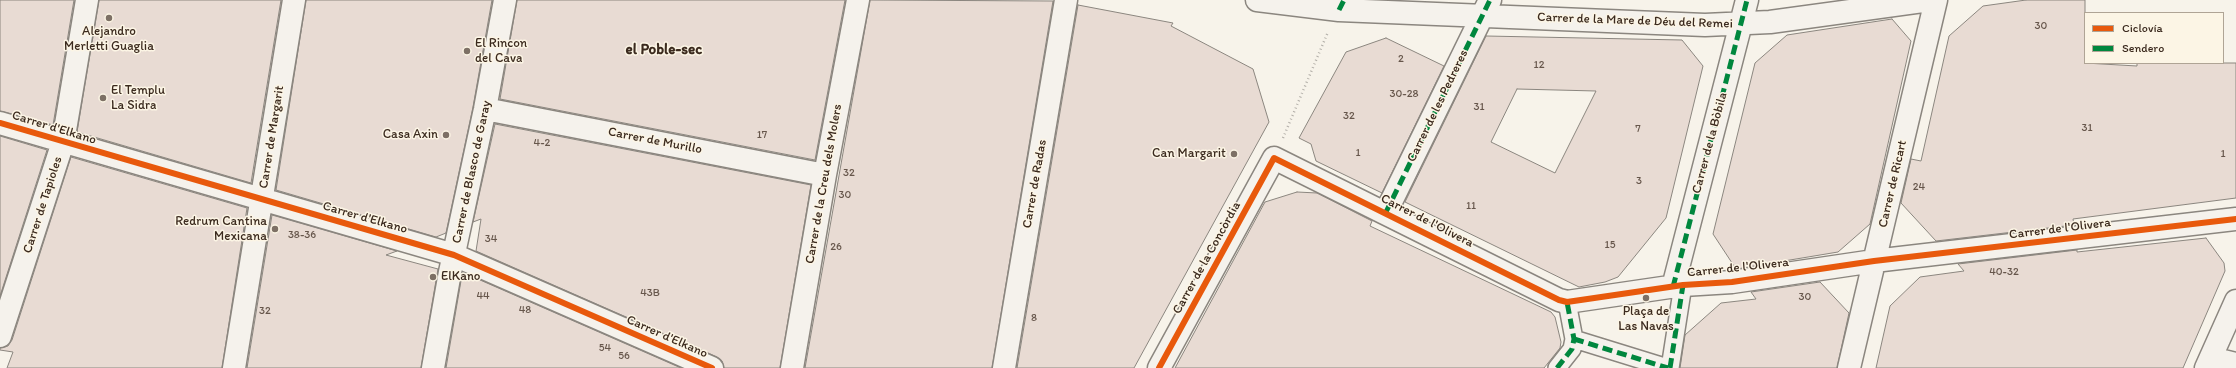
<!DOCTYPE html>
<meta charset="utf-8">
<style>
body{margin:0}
#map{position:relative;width:2236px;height:368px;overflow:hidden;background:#f7f3ea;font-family:Itim,sans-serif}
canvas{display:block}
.legend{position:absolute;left:2084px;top:12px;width:140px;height:52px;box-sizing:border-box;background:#fcf5e5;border:1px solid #afa495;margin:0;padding:5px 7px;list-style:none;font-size:12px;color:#3b2a1e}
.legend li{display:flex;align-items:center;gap:8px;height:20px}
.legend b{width:20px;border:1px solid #afa495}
</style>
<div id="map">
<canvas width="2236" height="368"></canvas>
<ul class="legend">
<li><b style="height:5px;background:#e8590c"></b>Ciclovía</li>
<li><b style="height:5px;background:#00873e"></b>Sendero</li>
</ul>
</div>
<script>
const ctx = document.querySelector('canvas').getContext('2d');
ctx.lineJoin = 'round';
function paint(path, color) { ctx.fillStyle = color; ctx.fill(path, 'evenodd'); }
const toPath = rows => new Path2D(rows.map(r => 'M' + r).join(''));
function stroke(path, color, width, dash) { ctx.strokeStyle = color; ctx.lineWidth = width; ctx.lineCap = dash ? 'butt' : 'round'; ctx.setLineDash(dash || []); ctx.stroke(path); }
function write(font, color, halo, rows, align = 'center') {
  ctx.font = font + ' Itim,sans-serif'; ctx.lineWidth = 3; ctx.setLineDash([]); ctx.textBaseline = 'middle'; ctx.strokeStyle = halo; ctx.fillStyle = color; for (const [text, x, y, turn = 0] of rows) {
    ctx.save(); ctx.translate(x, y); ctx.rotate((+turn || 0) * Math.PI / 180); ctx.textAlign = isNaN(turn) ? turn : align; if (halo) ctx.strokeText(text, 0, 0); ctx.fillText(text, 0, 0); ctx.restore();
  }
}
const building = toPath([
 [0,0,74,0,53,125,0,111,0,0],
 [99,0,281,0,251,183,77,132,99,0],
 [306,0,492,0,473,107,446,233,436,237,276,190,306,0],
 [517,0,845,0,815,160,500,99,517,0],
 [870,0,1053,1,992,368,805,368,870,0],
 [2026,0,2085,0,2085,63,2137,66,2137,63,2236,63,2236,198,2073,219,2074,225,1936,241,1901,203,1911,159,1921,161,1949,36,1983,6,2026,0],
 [1078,5,1173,23,1171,26,1253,69,1269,122,1134,368,1017,368,1078,5],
 [1892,19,1911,41,1870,224,1838,252,1736,269,1713,234,1755,63,1787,35,1892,19],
 [1486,36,1682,40,1703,66,1666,218,1618,277,1605,282,1579,287,1405,202,1486,36],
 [1517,89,1596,91,1555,173,1491,142,1517,89],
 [1386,38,1444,66,1382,193,1316,161,1311,144,1299,138,1346,52,1386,38],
 [495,124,811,185,780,368,724,368,722,361,717,357,476,251,481,219,473,222,495,124],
 [0,136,47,150,0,296,0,136],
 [71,157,247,208,222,368,7,368,13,352,0,350,0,348,8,346,12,340,71,157],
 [1297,192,1317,193,1372,221,1370,226,1551,312,1555,317,1561,342,1560,348,1544,368,1175,368,1265,202,1297,192],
 [272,215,397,251,386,255,438,269,421,368,247,368,272,215],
 [2206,238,2224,263,2225,271,2183,368,1876,368,1890,306,1920,277,1964,271,1958,264,2077,250,2077,252,2206,238],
 [462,275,471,276,681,368,446,368,462,275],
 [1820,282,1849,313,1837,368,1680,368,1685,335,1721,303,1756,299,1751,292,1820,282]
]);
const path = toPath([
 [1283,138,1328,32]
]);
const pedestrian = toPath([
 [1574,339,1668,368],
 [1557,368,1572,349,1574,339,1567,302],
 [1670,368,1683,285]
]);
const minor = toPath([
 [1257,0,1339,10,1705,25,1770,22,1930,0],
 [485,109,825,175],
 [0,123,454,255,712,368],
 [1386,212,1490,0],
 [1673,287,1747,0],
 [0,336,63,142,87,0],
 [2211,358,2236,364],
 [234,368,294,0],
 [433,368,450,272,485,109,505,0],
 [792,368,825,175,858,0],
 [1004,368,1066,0],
 [1159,368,1274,158,1559,300,1567,302,1683,285,1732,282,1874,261,2236,219],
 [1849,368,1936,0],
 [2206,368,2236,301]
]);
const quiet = toPath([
 [1339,10,1344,0],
 [1386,212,1490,0],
 [1673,287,1747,0],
 [1574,339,1668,368],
 [1557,368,1572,349,1574,339,1567,302],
 [1670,368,1683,285]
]);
const cycleway = toPath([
 [0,123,454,255,712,368],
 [1159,368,1274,158,1559,300,1567,302,1683,285,1732,282,1874,261,2236,219]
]);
const markers = [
 [109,18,4,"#7d7065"],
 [467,51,4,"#7d7065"],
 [103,98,4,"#7d7065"],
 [446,135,4,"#7d7065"],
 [1234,154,4,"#7d7065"],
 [275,229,4,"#7d7065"],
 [433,277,4,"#7d7065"],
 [1646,298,4,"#7d7065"]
];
const numberNames = [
 ["30",2041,26],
 ["2",1401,59],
 ["12",1539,65],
 ["30-28",1404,94],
 ["31",1479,107],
 ["32",1349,116],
 ["31",2087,128],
 ["7",1638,129],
 ["17",762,135],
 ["4-2",542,143],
 ["1",1358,153],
 ["1",2223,154],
 ["32",849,173],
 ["3",1639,181],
 ["24",1919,187],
 ["30",845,195],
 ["11",1471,206],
 ["38-36",302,235],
 ["34",491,239],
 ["15",1610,245],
 ["26",836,247],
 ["40-32",2004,272],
 ["43B",650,293],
 ["44",483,296],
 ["30",1805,297],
 ["48",525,310],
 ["32",265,311],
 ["8",1034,318],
 ["54",605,348],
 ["56",624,356]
];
const streetNames = [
 ["Carrer de la Mare de Déu del Remei",1635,21,2],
 ["Carrer de les Pedreres",1438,106,-64],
 ["Carrer d'Elkano",54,128,17],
 ["Carrer de Margarit",272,137,-81],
 ["Carrer de Murillo",655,141,11],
 ["Carrer de la Bòbila",1710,143,-75],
 ["Carrer de Blasco de Garay",472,172,-78],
 ["Carrer de la Creu dels Molers",824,184,-80],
 ["Carrer de Radas",1035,184,-80],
 ["Carrer de Ricart",1893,184,-77],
 ["Carrer de Tapioles",43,205,-72],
 ["Carrer d'Elkano",365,218,16],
 ["Carrer de l'Olivera",1427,221,27],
 ["Carrer de l'Olivera",2060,229,-7],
 ["Carrer de la Concòrdia",1207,258,-61],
 ["Carrer de l'Olivera",1738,268,-6],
 ["Carrer d'Elkano",667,337,24]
];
const poiNames = [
 ["Alejandro",109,32,"center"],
 ["Merletti Guaglia",109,47,"center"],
 ["El Rincon",475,44],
 ["del Cava",475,59],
 ["El Templu",111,91],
 ["La Sidra",111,106],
 ["Casa Axin",438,135,"right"],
 ["Can Margarit",1226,154,"right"],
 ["Redrum Cantina",267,222,"right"],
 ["Mexicana",267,237,"right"],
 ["ElKano",441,277],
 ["Plaça de",1646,312,"center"],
 ["Las Navas",1646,327,"center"]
];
const quarterNames = [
 ["el Poble-sec",664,50]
];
paint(building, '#e8dbd3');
stroke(building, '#8b867f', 1);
stroke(pedestrian, '#8b867f', 20);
stroke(minor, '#8b867f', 25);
stroke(path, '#b3afa9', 2.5, [1, 3]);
stroke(pedestrian, '#f5f2ec', 17);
stroke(minor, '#f5f2ec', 22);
stroke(quiet, '#00873e', 5, [10, 5]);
stroke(cycleway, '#e8590c', 6);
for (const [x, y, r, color] of markers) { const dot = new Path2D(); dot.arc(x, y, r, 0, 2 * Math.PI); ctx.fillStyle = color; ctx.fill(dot); stroke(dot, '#fcf5e5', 1.5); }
write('11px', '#66564b', null, numberNames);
write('13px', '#3b2a1e', '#fcf5e5', streetNames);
write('13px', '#3b2a1e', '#fcf5e5', poiNames, 'left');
write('bold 15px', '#3b2a1e', '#fcf5e5', quarterNames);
</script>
